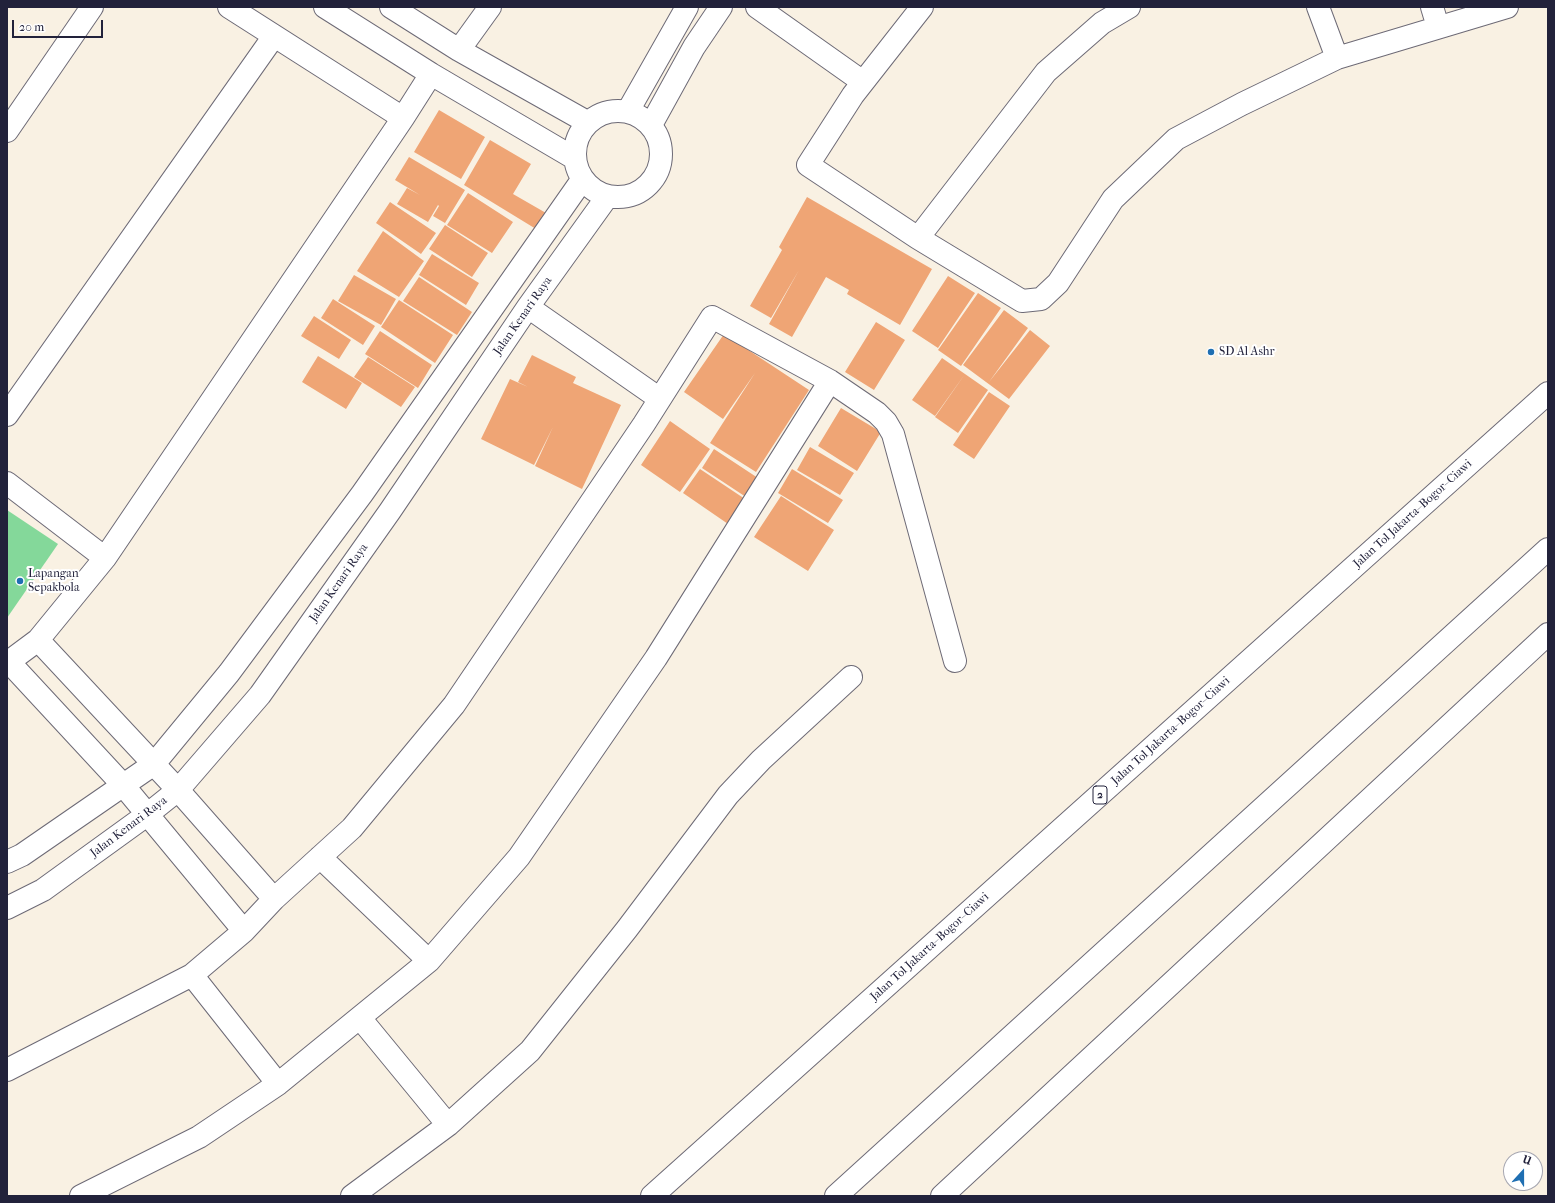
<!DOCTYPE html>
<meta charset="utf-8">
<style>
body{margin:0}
#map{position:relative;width:1555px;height:1203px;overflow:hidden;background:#f9f1e3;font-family:"IM FELL French Canon",serif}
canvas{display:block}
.frame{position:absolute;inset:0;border:8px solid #22223b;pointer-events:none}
.north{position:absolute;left:1503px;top:1151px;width:40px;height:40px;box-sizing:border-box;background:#fff;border:1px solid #a7a7b1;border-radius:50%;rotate:21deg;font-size:11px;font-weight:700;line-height:16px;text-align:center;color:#22223b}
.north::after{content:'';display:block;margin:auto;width:14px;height:18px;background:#1f6fb2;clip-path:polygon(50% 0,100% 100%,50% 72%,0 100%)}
.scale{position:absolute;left:12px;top:20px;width:91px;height:18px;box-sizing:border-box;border:2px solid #22223b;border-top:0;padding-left:5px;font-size:12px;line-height:14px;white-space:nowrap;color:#22223b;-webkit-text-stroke:3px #fff;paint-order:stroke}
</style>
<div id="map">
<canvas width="1555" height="1203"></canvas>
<div class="frame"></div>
<div class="north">U</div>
<div class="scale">20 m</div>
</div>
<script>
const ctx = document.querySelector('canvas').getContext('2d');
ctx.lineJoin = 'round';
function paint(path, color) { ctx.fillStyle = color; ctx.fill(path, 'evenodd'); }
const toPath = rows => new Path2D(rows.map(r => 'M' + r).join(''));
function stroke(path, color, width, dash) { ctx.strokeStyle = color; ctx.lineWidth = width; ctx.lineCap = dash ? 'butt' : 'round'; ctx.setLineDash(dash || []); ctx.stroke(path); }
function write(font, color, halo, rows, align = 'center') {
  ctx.font = font + ' "IM FELL French Canon",serif'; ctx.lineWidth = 4; ctx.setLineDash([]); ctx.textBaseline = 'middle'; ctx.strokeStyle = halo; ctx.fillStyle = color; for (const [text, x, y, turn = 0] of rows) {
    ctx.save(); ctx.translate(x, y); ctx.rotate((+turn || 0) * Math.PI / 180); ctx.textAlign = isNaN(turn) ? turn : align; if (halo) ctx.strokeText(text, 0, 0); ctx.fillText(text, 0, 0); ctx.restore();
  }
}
const green = toPath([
 [7,510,58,544,7,618]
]);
const building = toPath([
 [439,110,485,137,461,179,414,152],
 [490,140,531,164,513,194,546,213,536,229,464,185],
 [409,157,465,190,445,223,433,216,439,206,438,205,428,222,397,204,407,188,420,195,395,180],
 [468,193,513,222,492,253,447,225],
 [807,197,932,269,900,325,847,294,849,290,826,277,792,337,769,324,799,270,771,318,750,306,782,250,779,247],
 [390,202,436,233,421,254,376,223],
 [445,225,488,253,472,277,429,249],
 [383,231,424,261,399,297,357,271],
 [432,254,479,283,466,305,419,275],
 [354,275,396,299,381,325,338,301],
 [948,276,975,293,938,348,912,331],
 [419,277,472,312,457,335,403,301],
 [978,293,1001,308,961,366,938,350],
 [333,299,375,326,363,345,321,318],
 [399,300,453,335,435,363,381,327],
 [1004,310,1028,328,989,382,1030,330,1050,346,1009,399,963,365],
 [314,316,351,340,339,359,301,336],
 [876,322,905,340,874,390,845,372],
 [380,331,432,365,418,388,365,354],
 [724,334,809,390,756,472,710,443,755,373,723,419,684,392],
 [532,355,576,377,573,383,621,405,582,489,535,466,553,427,534,465,481,439,510,379,528,387,518,382],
 [318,356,362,383,346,409,302,382],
 [368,357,415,387,401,407,354,377],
 [942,358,965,374,935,416,912,400],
 [965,374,988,390,958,433,935,417],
 [989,392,1010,406,974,459,953,445],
 [841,408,881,432,857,471,818,446],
 [670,421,710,449,680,492,641,465],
 [810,447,854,473,840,495,797,470],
 [714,449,761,480,749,499,702,468],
 [700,469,748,501,731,526,683,493],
 [792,469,843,500,828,523,778,493],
 [781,496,834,530,808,571,754,537]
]);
const minor = toPath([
 [229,7,403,118,431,74],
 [325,7,431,74,574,158],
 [391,7,459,50,587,122],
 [757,7,863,82],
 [922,7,853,95,808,165,918,238,1046,72,1102,23,1129,7],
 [1318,7,1337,58],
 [1432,7,1438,27],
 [459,50,490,7],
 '575 154a43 43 0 1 1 86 0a43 43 0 1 1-86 0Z',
 [628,111,687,7],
 [651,125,694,47,721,7],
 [7,131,92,7],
 [918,238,1022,301,1041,299,1058,283,1113,199,1176,139,1242,104,1337,58,1507,7],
 [528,307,660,399],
 [7,415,274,36],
 [7,483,105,558],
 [38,640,178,790,274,899],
 [9,662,123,785,244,931],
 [7,663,38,640,105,558,403,118],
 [320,857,429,961],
 [7,862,22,855,154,764,229,673,362,494,582,180],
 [7,908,43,890,148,814,178,790,260,695,390,511,528,307,607,197],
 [192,975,278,1084],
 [360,1018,448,1125],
 [7,1070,192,975,244,931,274,899,352,828,454,705,644,424,712,317,830,381,877,413,886,422,893,434,955,661],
 [81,1196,199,1137,278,1084,429,961,519,857,656,658,830,381],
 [352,1196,448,1125,530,1051,627,929,728,795,761,760,851,677]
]);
const highway = toPath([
 [652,1196,1548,393],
 [836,1196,1548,549],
 [942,1196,1548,634]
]);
const markers = [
 [1211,352,4,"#1f6fb2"],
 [20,581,4,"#1f6fb2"]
];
const shields = [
 [1100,795,14]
];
const shieldNames = [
 ["2",1100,795]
];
const streetNames = [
 ["Jalan Kenari Raya",523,316,-55],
 ["Jalan Tol Jakarta–Bogor–Ciawi",1413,514,-42],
 ["Jalan Kenari Raya",339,583,-55],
 ["Jalan Tol Jakarta–Bogor–Ciawi",1171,731,-42],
 ["Jalan Kenari Raya",129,827,-37],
 ["Jalan Tol Jakarta–Bogor–Ciawi",930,947,-42]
];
const poiNames = [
 ["SD Al Ashr",1219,352],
 ["Lapangan",28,574],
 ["Sepakbola",28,588]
];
paint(green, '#84d89a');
paint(building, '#efa575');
stroke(minor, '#6d6a76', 24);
stroke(highway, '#6d6a76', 24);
stroke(minor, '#fff', 22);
stroke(highway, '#fff', 22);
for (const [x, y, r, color] of markers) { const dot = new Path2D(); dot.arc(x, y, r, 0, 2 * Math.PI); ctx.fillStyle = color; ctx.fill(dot); stroke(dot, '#fff', 1.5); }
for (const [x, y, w] of shields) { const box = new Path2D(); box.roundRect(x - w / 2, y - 9, w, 18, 3); ctx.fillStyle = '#fff'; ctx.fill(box); stroke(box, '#22223b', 1); }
write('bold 11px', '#22223b', null, shieldNames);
write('12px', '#22223b', '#fff', streetNames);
write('12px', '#22223b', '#fff', poiNames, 'left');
</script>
